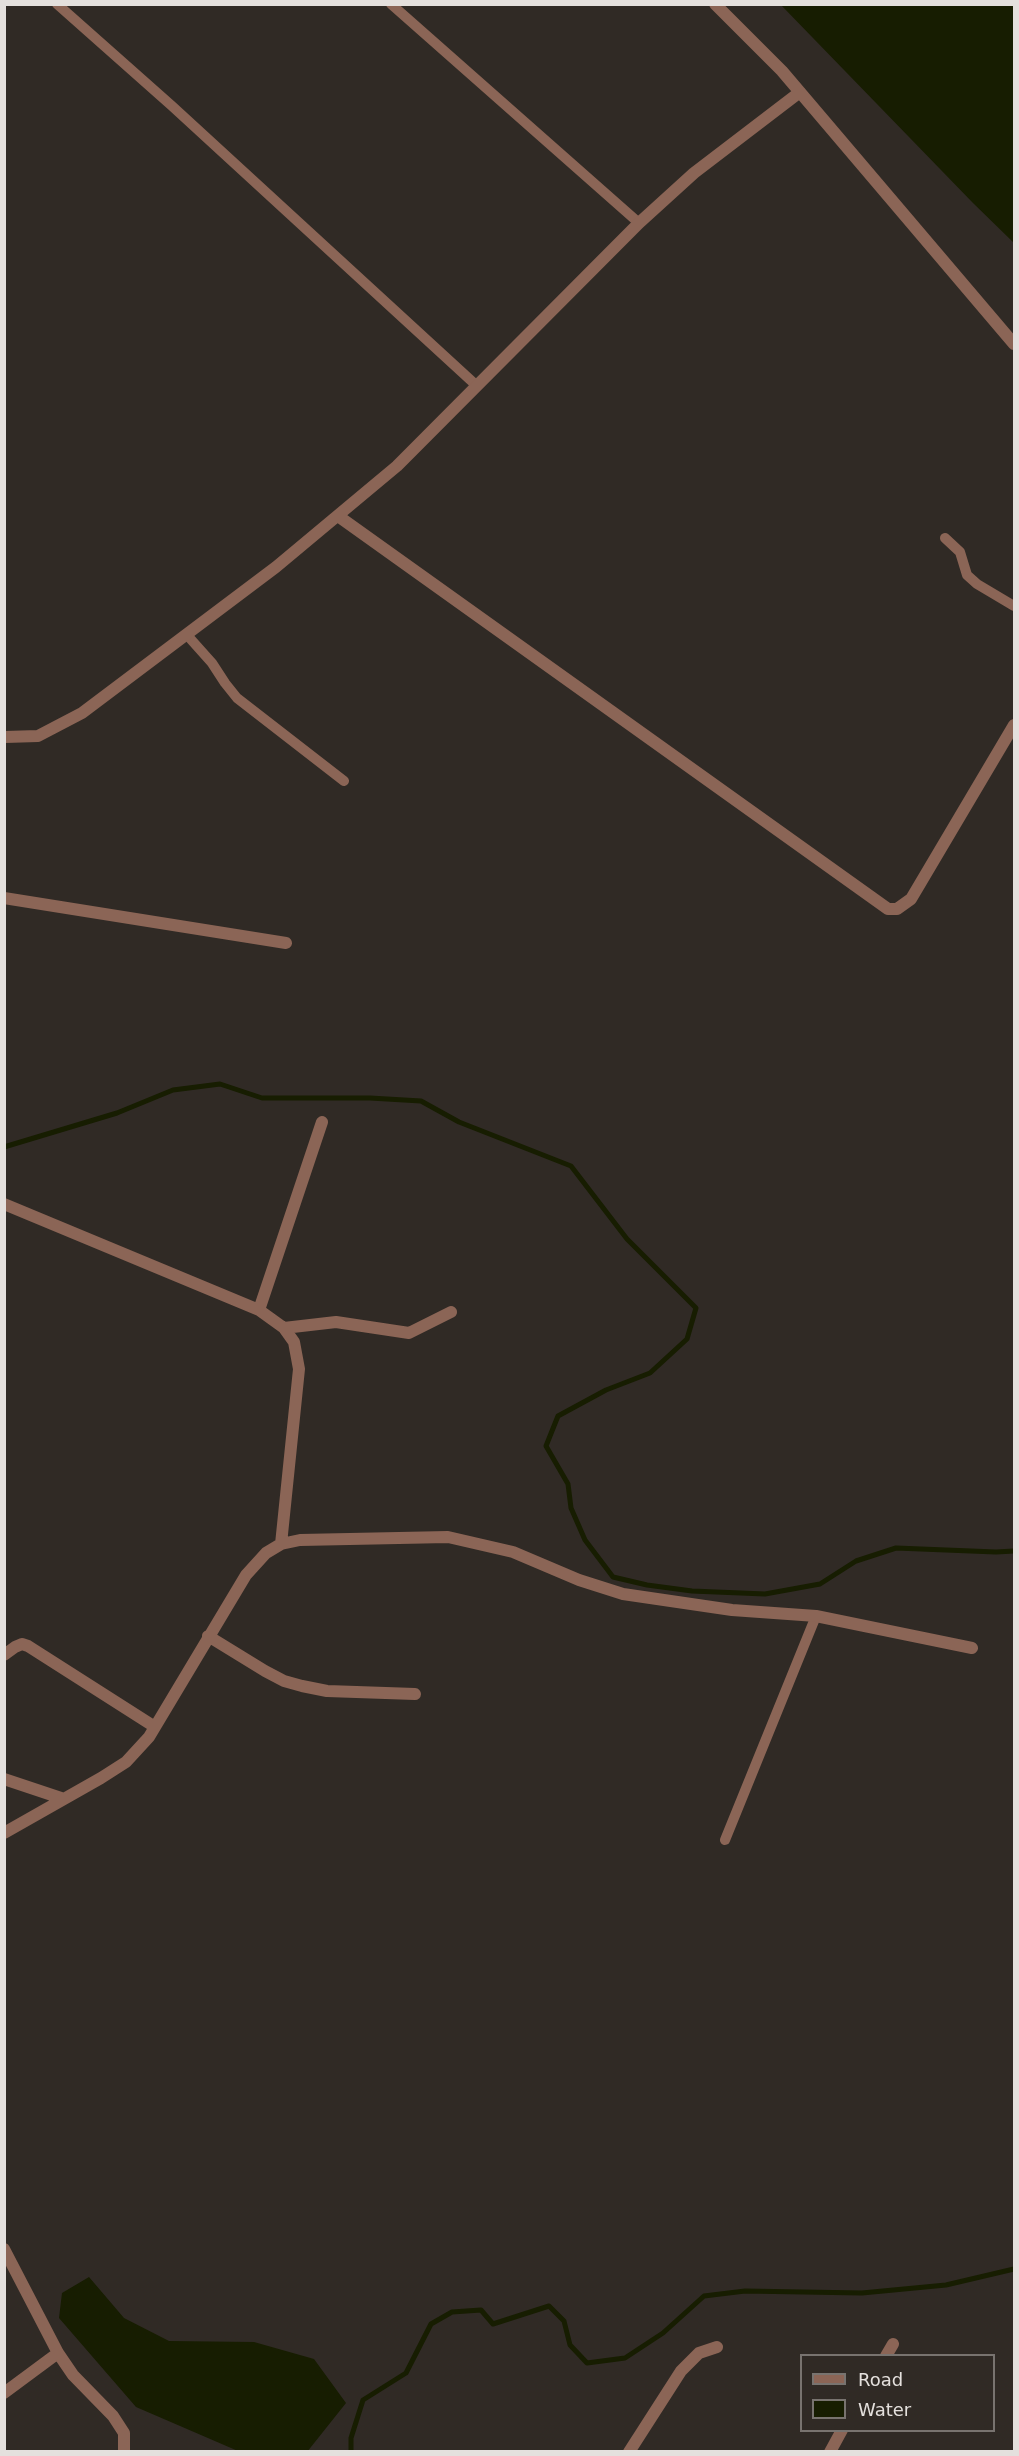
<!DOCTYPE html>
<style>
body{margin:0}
#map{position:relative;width:1019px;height:2456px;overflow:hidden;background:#302a25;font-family:"DejaVu Sans",sans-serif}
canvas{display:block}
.frame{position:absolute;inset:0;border:6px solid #e4e0dd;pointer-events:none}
.legend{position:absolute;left:800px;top:2354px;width:195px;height:78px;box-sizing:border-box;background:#302a25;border:2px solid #78736f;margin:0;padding:8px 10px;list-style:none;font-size:18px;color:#e4e0dd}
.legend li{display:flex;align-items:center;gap:12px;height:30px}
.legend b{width:30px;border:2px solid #78736f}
</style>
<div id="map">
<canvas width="1019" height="2456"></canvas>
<div class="frame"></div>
<ul class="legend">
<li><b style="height:8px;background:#8b6556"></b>Road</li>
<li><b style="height:16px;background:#171d01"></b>Water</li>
</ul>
</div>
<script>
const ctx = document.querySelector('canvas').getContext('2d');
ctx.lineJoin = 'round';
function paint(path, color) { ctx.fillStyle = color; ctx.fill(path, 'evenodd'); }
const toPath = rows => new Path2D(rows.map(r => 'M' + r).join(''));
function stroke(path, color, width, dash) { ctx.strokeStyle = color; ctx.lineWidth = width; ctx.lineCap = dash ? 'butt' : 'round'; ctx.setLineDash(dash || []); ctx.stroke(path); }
const water = toPath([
 [781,5,1014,5,1014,243,973,203],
 [89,2277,124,2318,169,2341,254,2342,314,2359,346,2403,307,2452,238,2451,136,2407,59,2318,62,2293]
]);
const stream = toPath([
 [4,1147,117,1113,173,1090,220,1084,262,1098,370,1098,421,1101,459,1122,571,1166,627,1239,696,1308,687,1339,650,1373,606,1390,558,1416,546,1446,568,1484,571,1508,585,1540,613,1577,647,1585,692,1591,765,1594,820,1584,856,1561,896,1548,996,1552,1014,1551],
 [351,2452,351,2438,363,2400,406,2373,431,2324,452,2312,481,2310,493,2324,549,2306,564,2321,570,2345,587,2363,625,2358,663,2333,704,2296,745,2291,862,2293,946,2285,1014,2269]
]);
const service = toPath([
 [57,4,172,106,477,386],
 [391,4,639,223],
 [945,538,960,552,967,575,977,584,1014,606],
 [187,635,212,663,225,683,237,698,344,781],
 [725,1840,816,1616]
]);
const minor = toPath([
 [715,4,782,71,1014,344],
 [338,516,888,909,897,909,911,899,1014,725],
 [5,737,38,736,82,713,276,567,397,466,639,223,694,173,800,92],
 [4,898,286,943],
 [4,1204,259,1310,284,1328,294,1342,299,1369,281,1544],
 [259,1310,322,1122],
 [284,1328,336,1322,409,1333,451,1312],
 [208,1636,265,1671,284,1681,302,1686,327,1691,415,1694],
 [4,1655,15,1647,22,1644,28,1646,155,1727],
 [4,1779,64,1799],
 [4,1833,101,1778,126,1762,149,1737,246,1575,266,1553,281,1544,300,1540,448,1537,513,1552,579,1580,623,1594,732,1610,816,1616,972,1648],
 [4,2249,58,2353,73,2375,113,2416,124,2433,124,2452],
 [886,2356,893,2344],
 [4,2393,58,2353],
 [629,2452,681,2371,699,2353,717,2347],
 [830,2452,842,2430]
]);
paint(water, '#171d01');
stroke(stream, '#171d01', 5);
stroke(service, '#8b6556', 10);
stroke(minor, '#8b6556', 12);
</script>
